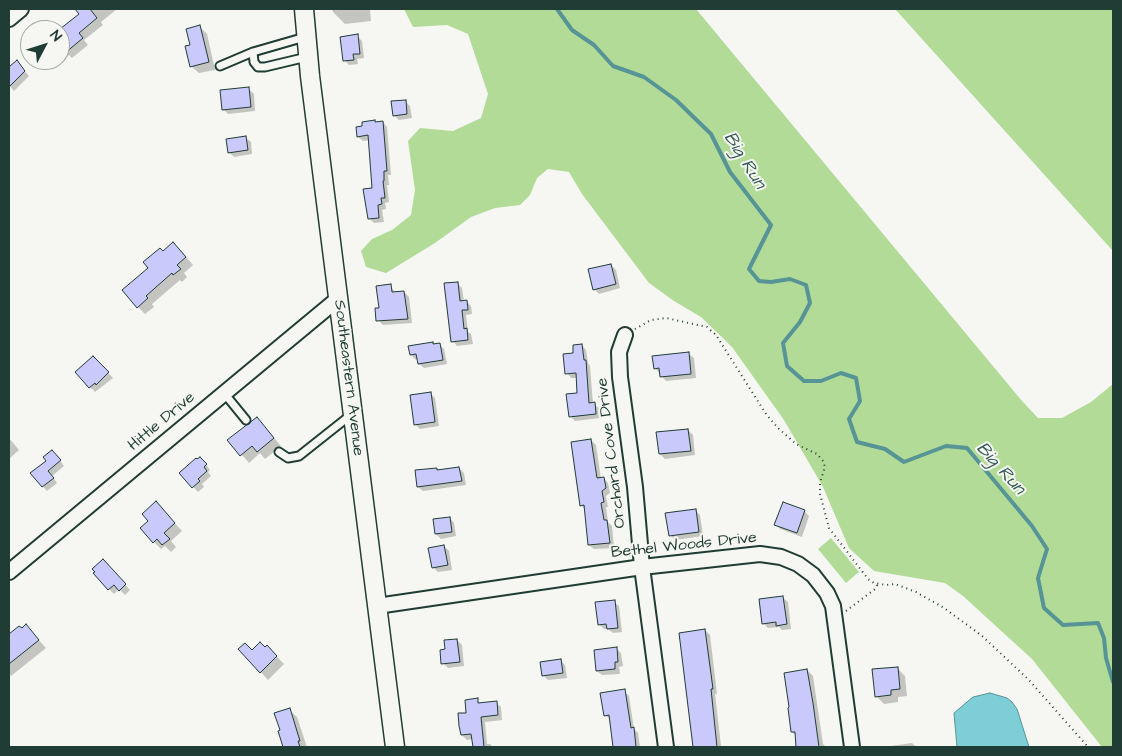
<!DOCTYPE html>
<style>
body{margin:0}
#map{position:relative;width:1122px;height:756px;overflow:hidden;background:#f6f6f2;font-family:"Architects Daughter",sans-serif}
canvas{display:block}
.frame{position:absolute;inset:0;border:10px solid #1f3d34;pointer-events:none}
.north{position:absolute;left:20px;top:20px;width:50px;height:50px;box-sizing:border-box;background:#f6f6f2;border:1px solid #a0aca6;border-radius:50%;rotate:50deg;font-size:14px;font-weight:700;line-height:20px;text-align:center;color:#1f3d34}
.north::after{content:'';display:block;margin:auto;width:18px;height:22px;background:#1f3d34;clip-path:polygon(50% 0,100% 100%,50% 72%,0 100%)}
</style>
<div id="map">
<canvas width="1122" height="756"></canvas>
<div class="frame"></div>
<div class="north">N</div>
</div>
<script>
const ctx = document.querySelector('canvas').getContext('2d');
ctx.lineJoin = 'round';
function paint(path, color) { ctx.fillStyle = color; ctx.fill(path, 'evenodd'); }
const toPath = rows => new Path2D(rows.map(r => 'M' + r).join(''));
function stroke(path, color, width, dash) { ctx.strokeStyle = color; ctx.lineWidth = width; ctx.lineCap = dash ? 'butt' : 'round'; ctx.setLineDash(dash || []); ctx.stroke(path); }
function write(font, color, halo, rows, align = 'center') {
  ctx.font = font + ' "Architects Daughter",sans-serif'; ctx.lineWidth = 4; ctx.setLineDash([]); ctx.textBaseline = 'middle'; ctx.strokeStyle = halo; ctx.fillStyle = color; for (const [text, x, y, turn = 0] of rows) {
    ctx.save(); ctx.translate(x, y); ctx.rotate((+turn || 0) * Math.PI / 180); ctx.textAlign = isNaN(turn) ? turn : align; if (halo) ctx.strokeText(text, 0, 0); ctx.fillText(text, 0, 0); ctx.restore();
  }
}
const green = toPath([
 [404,9,696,9,1022,401,1038,418,1062,418,1091,402,1113,384,1113,747,1102,747,1032,659,963,596,945,583,874,571,849,548,823,487,784,420,732,347,701,317,674,301,649,283,582,194,569,172,548,169,537,178,530,195,520,205,495,208,471,217,435,243,386,273,366,267,361,251,372,239,392,230,411,215,415,190,408,141,420,128,453,131,481,118,488,94,468,34,447,25,413,27],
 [895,9,1113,9,1113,251],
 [831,538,859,572,846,583,818,549]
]);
const water = toPath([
 [990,693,1007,698,1012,702,1017,709,1029,747,957,747,954,713,973,697,990,693]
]);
const shadow = toPath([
 [78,9,117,9,101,22,103,25,84,40,88,45,72,58,69,55,61,62,59,60,55,64,51,60,60,60,60,30,55,30,58,27,61,30,81,14,77,10],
 [332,9,370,9,371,21,345,24,333,12],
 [200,27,207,34,215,70,199,73,191,66,191,46],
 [357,36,362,41,364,58,357,59,358,64,349,65,344,60],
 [17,62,29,76,14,91,9,85,9,69],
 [249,89,254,94,255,111,228,114,223,109],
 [405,101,410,106,412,118,399,120,394,115],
 [374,121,376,123,383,122,387,127,391,175,388,175,389,185,387,185,389,202,385,203,386,209,382,210,384,222,374,223,369,218,373,189,370,140,363,141,358,137],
 [246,138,251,142,252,154,234,157,229,152],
 [181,251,193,265,184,273,187,277,182,282,180,280,152,304,154,307,145,314,138,307,150,268,163,253],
 [611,265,616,270,620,288,599,294,594,289],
 [457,283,462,288,464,302,466,301,471,306,472,314,466,315,468,332,471,334,473,344,457,346,453,341],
 [390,286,396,293,404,292,409,297,412,323,383,325,378,320],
 [439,344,444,349,447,364,424,368,419,364,418,359,416,360,411,355],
 [582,345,586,350,588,363,590,366,593,404,599,408,600,418,575,421,570,416,579,394,577,378,571,378,567,373,575,354],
 [689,354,694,358,696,378,666,381,655,368],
 [93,357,113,378,95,392,76,372],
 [430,393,435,398,439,426,420,429,415,424],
 [264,426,281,446,265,459,260,453,249,463,229,440],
 [688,430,693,435,695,455,665,459,660,454,658,434],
 [9,438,19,450,9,459],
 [591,440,596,445,601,479,603,478,608,483,610,493,606,496,608,507,606,507,608,522,612,526,614,548,594,549,589,545,586,510,581,505],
 [57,456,64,466,52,476,57,483,47,491,32,474],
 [205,463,210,470,208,472,211,476,202,484,204,487,198,492,181,473],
 [459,468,464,473,466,485,423,491,418,487,437,469,439,471],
 [163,510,182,531,171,541,176,547,171,552,165,546,161,549,154,542],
 [695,510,700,515,703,536,675,540,670,535],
 [804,511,809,516,802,537,780,529,776,524],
 [450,518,454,523,456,536,441,539,436,534],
 [444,546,449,551,452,570,438,572,433,567],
 [108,566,130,590,125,595,119,589,114,594,109,589],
 [783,598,788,602,791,629,782,630,779,627,768,628,763,623],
 [614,602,619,606,622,632,613,633,608,629,604,629,599,624],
 [26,626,46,648,11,676,9,673,9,636,19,627,22,630],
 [705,630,710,635,717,694,715,694,721,746,722,747,694,747,681,634],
 [457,640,462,645,464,666,448,668,443,663,447,650],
 [267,647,284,664,268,680,240,649,253,651,265,649],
 [616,648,621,653,623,666,619,667,620,674,602,675,597,671],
 [560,660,565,665,567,678,548,680,543,675],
 [897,668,905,676,907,696,898,697,898,702,884,704,876,696],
 [807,670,813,676,823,744,826,747,798,747,796,736,792,732],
 [624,691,629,696,634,729,638,733,640,747,614,747,611,720,605,715],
 [477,700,481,704,496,703,501,707,502,720,485,722,487,744,490,744,493,747,474,747,473,739,467,740,462,735,468,714],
 [289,710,297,717,307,747,285,747,284,746],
 [912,743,916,747,884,747]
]);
const stream = toPath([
 [557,9,572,30,594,45,613,66,644,77,676,100,711,134,730,172,771,225,749,269,759,281,771,282,790,279,806,285,810,303,800,322,783,343,787,366,804,381,821,381,841,373,856,378,860,401,849,419,857,442,885,449,904,462,946,446,967,448,1032,526,1047,549,1038,578,1044,608,1063,625,1098,623,1104,638,1106,658,1113,682]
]);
const building = toPath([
 [75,9,90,9,97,18,79,33,83,38,65,53,60,46,60,29,79,14,75,9],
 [200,25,209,62,190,67,185,46,190,45,186,29,200,25],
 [358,34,360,54,353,54,354,60,343,61,340,37,358,34],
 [17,60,25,71,9,87,9,67,17,60],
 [249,87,251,107,222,110,220,90,249,87],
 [406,100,407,114,393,116,391,101,406,100],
 [375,120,375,122,383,121,387,171,384,171,384,181,383,181,385,198,381,198,382,204,378,205,379,218,368,219,363,189,372,188,368,135,357,137,356,127,362,126,362,122,375,120],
 [246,136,248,150,228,153,226,139,246,136],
 [173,242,186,257,177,265,181,269,173,275,172,273,146,296,148,298,137,308,122,290,148,268,143,262,160,248,163,251,173,242],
 [611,264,616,284,593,290,588,269,611,264],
 [458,282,460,301,467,300,468,310,462,310,464,329,467,328,468,340,451,342,444,283,458,282],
 [391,284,392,292,404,291,408,319,376,321,375,308,379,308,376,286,391,284],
 [433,342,433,344,440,343,443,360,418,364,416,354,410,355,408,346,433,342],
 [582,344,584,360,586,360,589,403,595,402,596,414,569,417,566,394,577,393,576,373,565,374,563,354,573,353,573,345,582,344],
 [689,352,691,374,660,377,659,368,654,369,652,356,689,352],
 [93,356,109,372,96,385,95,383,89,388,75,372,93,356],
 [431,392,435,422,414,425,410,395,431,392],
 [257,417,274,438,257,452,252,446,240,456,227,440,257,417],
 [688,429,691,451,659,454,656,432,688,429],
 [591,439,597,478,604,477,606,488,602,491,604,502,601,503,604,520,607,520,610,543,588,545,584,505,580,506,571,442,591,439],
 [52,450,61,460,48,471,54,478,42,487,30,473,46,461,43,457,52,450],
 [200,457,207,464,204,467,207,471,198,479,200,481,192,488,179,473,196,458,197,459,200,457],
 [459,467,462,481,417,487,415,470,437,468,437,470,459,467],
 [156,501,175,523,164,533,170,539,162,545,157,539,153,543,140,528,148,521,142,514,156,501],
 [783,502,805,510,797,533,774,525,783,502],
 [696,509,699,532,669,536,665,513,696,509],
 [450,517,452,532,435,534,433,519,450,517],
 [444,545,448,565,432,568,428,548,444,545],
 [103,559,126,584,119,591,114,585,108,590,93,573,95,572,92,569,103,559],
 [783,596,787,624,776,626,776,622,762,624,759,599,783,596],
 [615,600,618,628,607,629,606,624,598,625,595,602,615,600],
 [26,624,39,640,9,664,9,634,19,626,22,628,26,624],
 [705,629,713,689,711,689,717,747,693,747,679,633,705,629],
 [457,639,460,662,441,664,440,650,445,649,444,640,457,639],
 [260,642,265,647,267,645,277,656,260,673,238,649,245,643,252,650,260,642],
 [617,647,618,662,615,662,615,669,596,671,594,650,617,647],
 [561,659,563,673,542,676,540,662,561,659],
 [898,667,900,689,891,690,891,695,875,697,872,669,898,667],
 [807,669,813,703,819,747,796,747,795,732,791,732,788,708,789,707,784,673,807,669],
 [625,689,631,728,634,727,636,747,613,747,609,715,604,716,600,693,625,689],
 [478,698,478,703,497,701,498,715,481,717,484,747,473,747,471,734,461,735,459,726,458,713,466,713,465,700,478,698],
 [290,708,300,741,298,741,300,747,283,747,278,731,280,730,274,713,290,708]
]);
const path = toPath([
 [635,329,651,320,666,318,707,327,716,335,766,414,778,428,796,444,817,454,823,461,825,467,820,483,820,494,829,528,868,579,874,583,886,585,895,584,916,592,944,608,981,635,1029,680,1088,747],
 [846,611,875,589,878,584]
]);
const service = toPath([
 [253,52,254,62,258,67,265,67,307,57],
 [220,66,253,52,305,37],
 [224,393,246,420],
 [279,452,288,458,299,456,352,414]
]);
const minor = toPath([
 [9,19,21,9],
 [625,335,619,352,620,377,635,487,642,567,666,747],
 [9,572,339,298],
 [377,606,642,567,760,554,781,557,798,564,813,575,827,593,833,606,852,747]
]);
const tertiary = toPath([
 [304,9,310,76,395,747]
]);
const streetNames = [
 ["Southeastern Avenue",348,378,83],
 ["Hittle Drive",162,422,-40],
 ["Orchard Cove Drive",612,453,-97],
 ["Bethel Woods Drive",684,546,-6]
];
const waterNames = [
 ["Big Run",744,161,58],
 ["Big Run",1000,469,48]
];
paint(green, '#b2db98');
paint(water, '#7dced6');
stroke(water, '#579495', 1);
paint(shadow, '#0003');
stroke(stream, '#579495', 4);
paint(building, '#cac9fc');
stroke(building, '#1f3d34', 1);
stroke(service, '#1f3d34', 11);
stroke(minor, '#1f3d34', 18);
stroke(tertiary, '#1f3d34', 21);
stroke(path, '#1f3d34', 2, [1, 4]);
stroke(service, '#f6f6f2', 7);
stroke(minor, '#f6f6f2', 14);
stroke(tertiary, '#f6f6f2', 18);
write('16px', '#1f3d34', '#f6f6f2', streetNames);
write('italic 18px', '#325a54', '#f6f6f2', waterNames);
</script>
